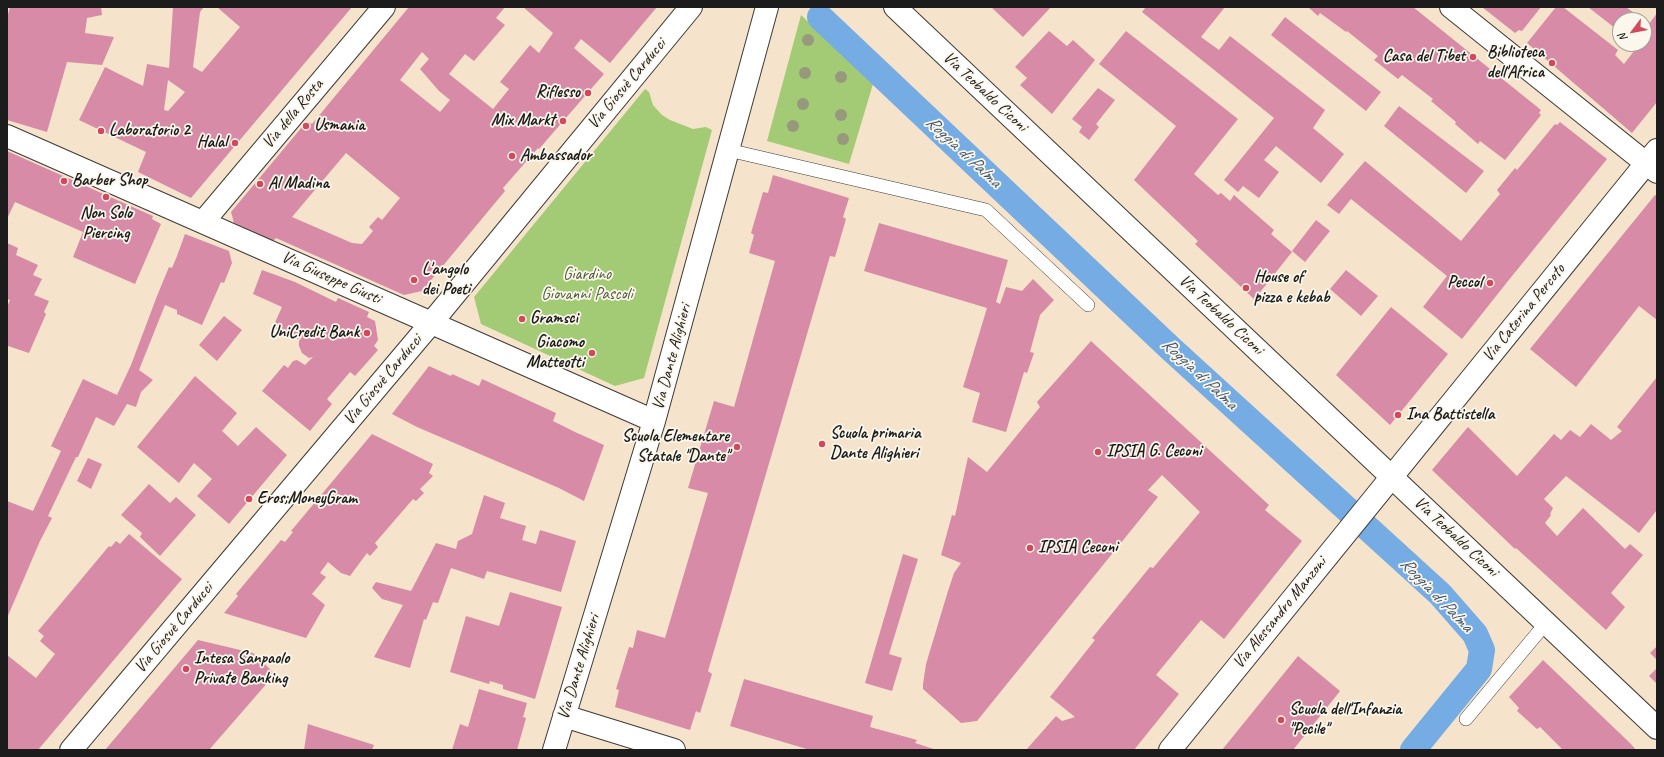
<!DOCTYPE html>
<meta charset="utf-8">
<style>
body{margin:0}
#map{position:relative;width:1664px;height:757px;overflow:hidden;background:#f5e4cb;font-family:Caveat,sans-serif}
canvas{display:block}
.frame{position:absolute;inset:0;border:8px solid #1c1c1c;pointer-events:none}
.north{position:absolute;left:1612px;top:12px;width:40px;height:40px;box-sizing:border-box;background:#fbf7ec;border:1px solid #a29f99;border-radius:50%;rotate:238deg;font-size:11px;font-weight:700;line-height:16px;text-align:center;color:#1c1c1c}
.north::after{content:'';display:block;margin:auto;width:14px;height:18px;background:#d1495b;clip-path:polygon(50% 0,100% 100%,50% 72%,0 100%)}
</style>
<div id="map">
<canvas width="1664" height="757"></canvas>
<div class="frame"></div>
<div class="north">N</div>
</div>
<script>
const ctx = document.querySelector('canvas').getContext('2d');
ctx.lineJoin = 'round';
function paint(path, color) { ctx.fillStyle = color; ctx.fill(path, 'evenodd'); }
const toPath = rows => new Path2D(rows.map(r => 'M' + r).join(''));
function stroke(path, color, width, dash) { ctx.strokeStyle = color; ctx.lineWidth = width; ctx.lineCap = dash ? 'butt' : 'round'; ctx.setLineDash(dash || []); ctx.stroke(path); }
function write(font, color, halo, rows, align = 'center') {
  ctx.font = font + ' Caveat,sans-serif'; ctx.lineWidth = 3.5; ctx.setLineDash([]); ctx.textBaseline = 'middle'; ctx.strokeStyle = halo; ctx.fillStyle = color; for (const [text, x, y, turn = 0] of rows) {
    ctx.save(); ctx.translate(x, y); ctx.rotate((+turn || 0) * Math.PI / 180); ctx.textAlign = isNaN(turn) ? turn : align; if (halo) ctx.strokeText(text, 0, 0); ctx.fillText(text, 0, 0); ctx.restore();
  }
}
const green = toPath([
 [801,15,873,84,849,164,767,141],
 [645,89,649,92,653,105,662,115,670,120,693,129,706,127,712,130,644,378,615,386,481,324,474,297]
]);
const canal = toPath([
 [820,17,1170,348,1440,594,1475,634,1482,650,1479,669,1413,750]
]);
const building = toPath([
 [10,7,101,7,102,15,87,18,85,33,114,37,102,65,67,62,47,132,7,120,7,18],
 [173,7,204,7,200,12,193,67,202,72,240,27,217,7,352,7,191,198,138,172,146,152,79,120,105,67,143,86,147,64,169,68],
 [168,80,185,92,168,111,164,110],
 [409,7,505,7,496,18,505,25,474,61,465,54,449,74,493,109,509,89,500,82,530,45,539,53,553,33,523,7,657,7,610,63,581,39,574,48,604,74,539,149,538,148,503,188,505,191,422,291,404,295,276,238,273,241,234,223,231,212,307,121,312,124],
 [422,52,429,59,420,69,439,91,450,100,440,112,400,80],
 [346,153,400,198,382,220,378,217,369,227,373,231,362,244,352,243,292,217],
 [991,7,1051,7,1023,37],
 [1146,7,1225,7,1201,37,1219,50,1230,36,1325,110,1313,128,1344,154,1321,183,1276,146,1264,160,1279,172,1259,198,1243,186,1238,192,1224,180,1274,118,1142,12],
 [1308,7,1413,7,1541,110,1539,113,1541,115,1505,160,1480,141,1478,144,1455,124,1456,122,1431,101,1433,99,1402,75,1398,79,1374,60,1378,56,1347,31,1346,32,1320,13,1318,16],
 [1482,7,1541,7,1522,31,1519,30,1515,33],
 [1556,7,1563,7,1618,50,1615,55,1624,64,1638,46,1635,44,1644,44,1644,20,1649,24,1657,13,1657,102,1632,133,1527,43],
 [1588,7,1626,7,1643,20,1620,20,1620,32],
 [1285,17,1381,92,1366,111,1271,35],
 [1049,31,1067,46,1073,40,1095,60,1052,114,1020,85,1027,78,1015,67],
 [1126,31,1238,119,1194,174,1218,195,1221,193,1230,201,1234,195,1274,230,1271,234,1292,252,1257,296,1258,298,1255,300,1195,244,1198,241,1134,180,1176,126,1099,64],
 [1098,88,1115,100,1096,124,1099,127,1089,140,1079,132,1082,127,1072,119],
 [1399,106,1484,171,1466,193,1384,126],
 [1560,122,1607,159,1508,281,1462,339,1423,307,1447,276,1351,199,1339,214,1327,205,1365,161,1461,241,1500,194,1497,190,1515,168,1517,170,1555,124,1557,125],
 [7,151,153,216,152,219,161,224,135,284,73,257,83,232,15,202,7,219],
 [773,175,849,198,843,217,846,219,835,257,830,256,708,671,712,674,700,713,696,711,690,730,615,707,619,690,616,689,629,647,633,648,637,630,665,638,708,493,688,488,714,401,734,407,775,261,749,253,754,235,751,233,763,192,768,193],
 [1655,195,1657,196,1657,320,1639,306,1576,387,1530,349],
 [1316,220,1330,231,1305,262,1292,251],
 [879,223,1008,260,996,302,1000,304,1006,287,1022,291,1033,279,1054,300,1040,315,1030,352,1034,353,1027,373,1024,372,1006,432,972,422,980,393,963,387,987,308,864,271],
 [185,234,229,251,232,263,224,283,221,282,202,325,177,314,177,310,165,305,139,370,153,380,141,392,136,407,127,404,114,426,96,417,78,457,76,457,48,516,52,518,40,541,7,618,7,501,33,511,61,451,51,446,83,379,117,395,131,365,157,296,169,267,172,268,177,256],
 [7,243,18,248,16,255,38,265,33,275,42,279,34,295,49,301,44,312,46,314,29,353,8,346,7,348,7,307,10,300,7,299],
 [262,270,295,282,336,302,338,298,369,312,367,317,375,321,378,340,374,346,378,350,355,376,350,372,327,399,332,404,310,431,262,391,284,365,288,368,293,361,297,360,305,365,313,357,309,358,302,353,299,346,299,341,302,337,300,337,298,339,273,327,282,307,253,294],
 [1346,270,1378,296,1361,316,1330,289],
 [1391,307,1448,354,1390,425,1336,375],
 [224,316,242,330,217,361,199,345],
 [1091,341,1269,505,1265,510,1302,541,1224,639,1201,620,1156,675,1179,694,1134,750,1026,750,1056,716,1062,721,1075,717,1050,697,1095,640,1092,638,1150,567,1153,568,1200,512,1162,475,1148,490,1158,497,977,721,961,723,923,689,923,684,926,664,948,591,954,573,961,563,941,555,952,515,955,516,968,457,987,472,1040,407,1037,402],
 [429,366,451,376,452,374,479,386,482,379,556,413,553,421,575,432,604,445,584,501,559,488,417,427,392,414],
 [195,376,237,413,222,431,238,446,256,427,287,455,229,524,197,496,212,479,194,463,179,483,137,447],
 [1657,377,1657,510,1639,533,1566,476,1544,499,1553,508,1550,514,1551,515,1545,523,1557,536,1583,508,1625,549,1630,544,1643,555,1611,593,1625,607,1606,630,1516,548,1515,549,1432,470,1468,427,1517,476,1554,434,1561,440,1570,430,1580,437,1591,424,1611,440,1622,431,1617,427],
 [372,434,433,464,429,473,433,476,420,489,424,493,416,501,413,499,375,543,378,547,370,556,367,553,350,576,341,573,328,562,320,573,326,577,312,594,325,605,306,638,224,613,238,596,236,594,281,540,285,542,293,532,291,531],
 [88,458,102,464,91,489,77,481],
 [149,484,170,503,176,497,196,515,160,556,140,537,142,533,121,515],
 [484,495,505,503,500,518,526,526,522,540,536,544,540,530,576,541,561,592,487,571,484,579,451,568,438,603,433,602,426,620,424,619,410,668,374,657,403,605,382,599,372,588,376,582,411,591,436,543,456,549,458,541,472,534],
 [129,534,182,579,38,750,7,750,7,655,36,678,55,654,40,641,44,636,38,631,109,546,111,547,116,541,120,544],
 [903,554,918,559,889,654,902,658,892,691,865,683],
 [510,592,562,607,535,699,503,689,503,685,490,681,489,684,450,672,466,616,499,626],
 [198,640,253,653,275,674,209,750,105,750],
 [1657,646,1657,660,1650,653],
 [1298,656,1340,691,1293,750,1222,750],
 [1543,660,1630,743,1636,750,1563,750,1540,727,1537,729,1517,711,1519,708,1509,697],
 [1657,668,1657,684,1649,676],
 [744,679,873,716,870,727,917,740,915,743,937,750,810,750,730,726],
 [479,689,527,703,523,717,526,718,517,750,452,750,460,724,468,727],
 [308,724,374,745,372,750,304,750]
]);
const lane = toPath([
 [728,150,986,210,1088,305],
 [1466,719,1546,623]
]);
const street = toPath([
 [1451,7,1657,172],
 [7,136,654,421],
 [203,222,384,7],
 [564,716,674,750],
 [71,750,432,322,691,7],
 [554,750,654,421,767,7],
 [1170,750,1657,150]
]);
const primary = toPath([
 [895,7,1657,728]
]);
const trees = [
 [808,40],
 [805,73],
 [841,77],
 [803,104],
 [841,115],
 [793,126],
 [843,139]
];
const markers = [
 [1473,57,4,"#d1495b"],
 [1552,63,4,"#d1495b"],
 [588,93,4,"#d1495b"],
 [563,121,4,"#d1495b"],
 [306,126,4,"#d1495b"],
 [101,131,4,"#d1495b"],
 [235,143,4,"#d1495b"],
 [512,156,4,"#d1495b"],
 [64,181,4,"#d1495b"],
 [260,184,4,"#d1495b"],
 [106,197,4,"#d1495b"],
 [414,280,4,"#d1495b"],
 [1490,283,4,"#d1495b"],
 [1246,288,4,"#d1495b"],
 [522,319,4,"#d1495b"],
 [367,333,4,"#d1495b"],
 [592,353,4,"#d1495b"],
 [1398,415,4,"#d1495b"],
 [822,444,4,"#d1495b"],
 [737,447,4,"#d1495b"],
 [1098,452,4,"#d1495b"],
 [249,499,4,"#d1495b"],
 [1030,548,4,"#d1495b"],
 [186,669,4,"#d1495b"],
 [1281,720,4,"#d1495b"]
];
const poiNames = [
 ["Biblioteca",1544,53,"right"],
 ["dell'Africa",1544,73,"right"],
 ["Casa del Tibet",1465,57,"right"],
 ["Riflesso",580,93,"right"],
 ["Mix Markt",555,121,"right"],
 ["Usmania",314,126],
 ["Laboratorio 2",109,131],
 ["Halal",227,143,"right"],
 ["Ambassador",520,156],
 ["Barber Shop",72,181],
 ["Al Madina",268,184],
 ["Non Solo",106,214,"center"],
 ["Piercing",106,234,"center"],
 ["L'angolo",422,270],
 ["dei Poeti",422,290],
 ["House of",1254,278],
 ["pizza e kebab",1254,298],
 ["Peccol",1482,283,"right"],
 ["Gramsci",530,319],
 ["UniCredit Bank",359,333,"right"],
 ["Giacomo",584,343,"right"],
 ["Matteotti",584,363,"right"],
 ["Ina Battistella",1406,415],
 ["Scuola primaria",830,434],
 ["Dante Alighieri",830,454],
 ["Scuola Elementare",729,437,"right"],
 ["Statale \"Dante\"",729,457,"right"],
 ["IPSIA G. Ceconi",1106,452],
 ["Eros;MoneyGram",257,499],
 ["IPSIA Ceconi",1038,548],
 ["Intesa Sanpaolo",194,659],
 ["Private Banking",194,679],
 ["Scuola dell'Infanzia",1289,710],
 ["\"Pecile\"",1289,730]
];
const streetNames = [
 ["Via Giosuè Carducci",627,84,-50],
 ["Via Teobaldo Ciconi",985,92,43],
 ["Via della Rosta",293,114,-50],
 ["Via Giuseppe Giusti",331,278,24],
 ["Via Caterina Percoto",1524,313,-51],
 ["Via Teobaldo Ciconi",1221,315,43],
 ["Via Dante Alighieri",672,357,-75],
 ["Via Giosuè Carducci",383,380,-50],
 ["Via Teobaldo Ciconi",1456,537,43],
 ["Via Alessandro Manzoni",1280,613,-51],
 ["Via Giosuè Carducci",174,628,-50],
 ["Via Dante Alighieri",579,667,-73]
];
const parkNames = [
 ["Giardino",587,275],
 ["Giovanni Pascoli",587,295]
];
const waterNames = [
 ["Roggia di Palma",963,152,43],
 ["Roggia di Palma",1199,374,43],
 ["Roggia di Palma",1436,595,46]
];
paint(green, '#a3ca75');
stroke(canal, '#74ace3', 26);
paint(building, '#d78ba6');
stroke(lane, '#3d3a36', 14);
stroke(street, '#3d3a36', 24);
stroke(primary, '#3d3a36', 24);
stroke(lane, '#fff', 13);
stroke(street, '#fff', 22);
stroke(primary, '#fff', 22);
ctx.fillStyle = '#98987c';
for (const [x, y] of trees) { ctx.beginPath(); ctx.arc(x, y, 6, 0, 2 * Math.PI); ctx.fill(); }
for (const [x, y, r, color] of markers) { const dot = new Path2D(); dot.arc(x, y, r, 0, 2 * Math.PI); ctx.fillStyle = color; ctx.fill(dot); stroke(dot, '#fbf7ec', 1.5); }
write('bold 17px', '#1c1c1c', '#fbf7ec', poiNames, 'left');
write('17px', '#1c1c1c', '#fbf7ec', streetNames);
write('17px', '#4b593b', '#fbf7ec', parkNames);
write('italic 18px', '#3f566c', '#fbf7ec', waterNames);
</script>
